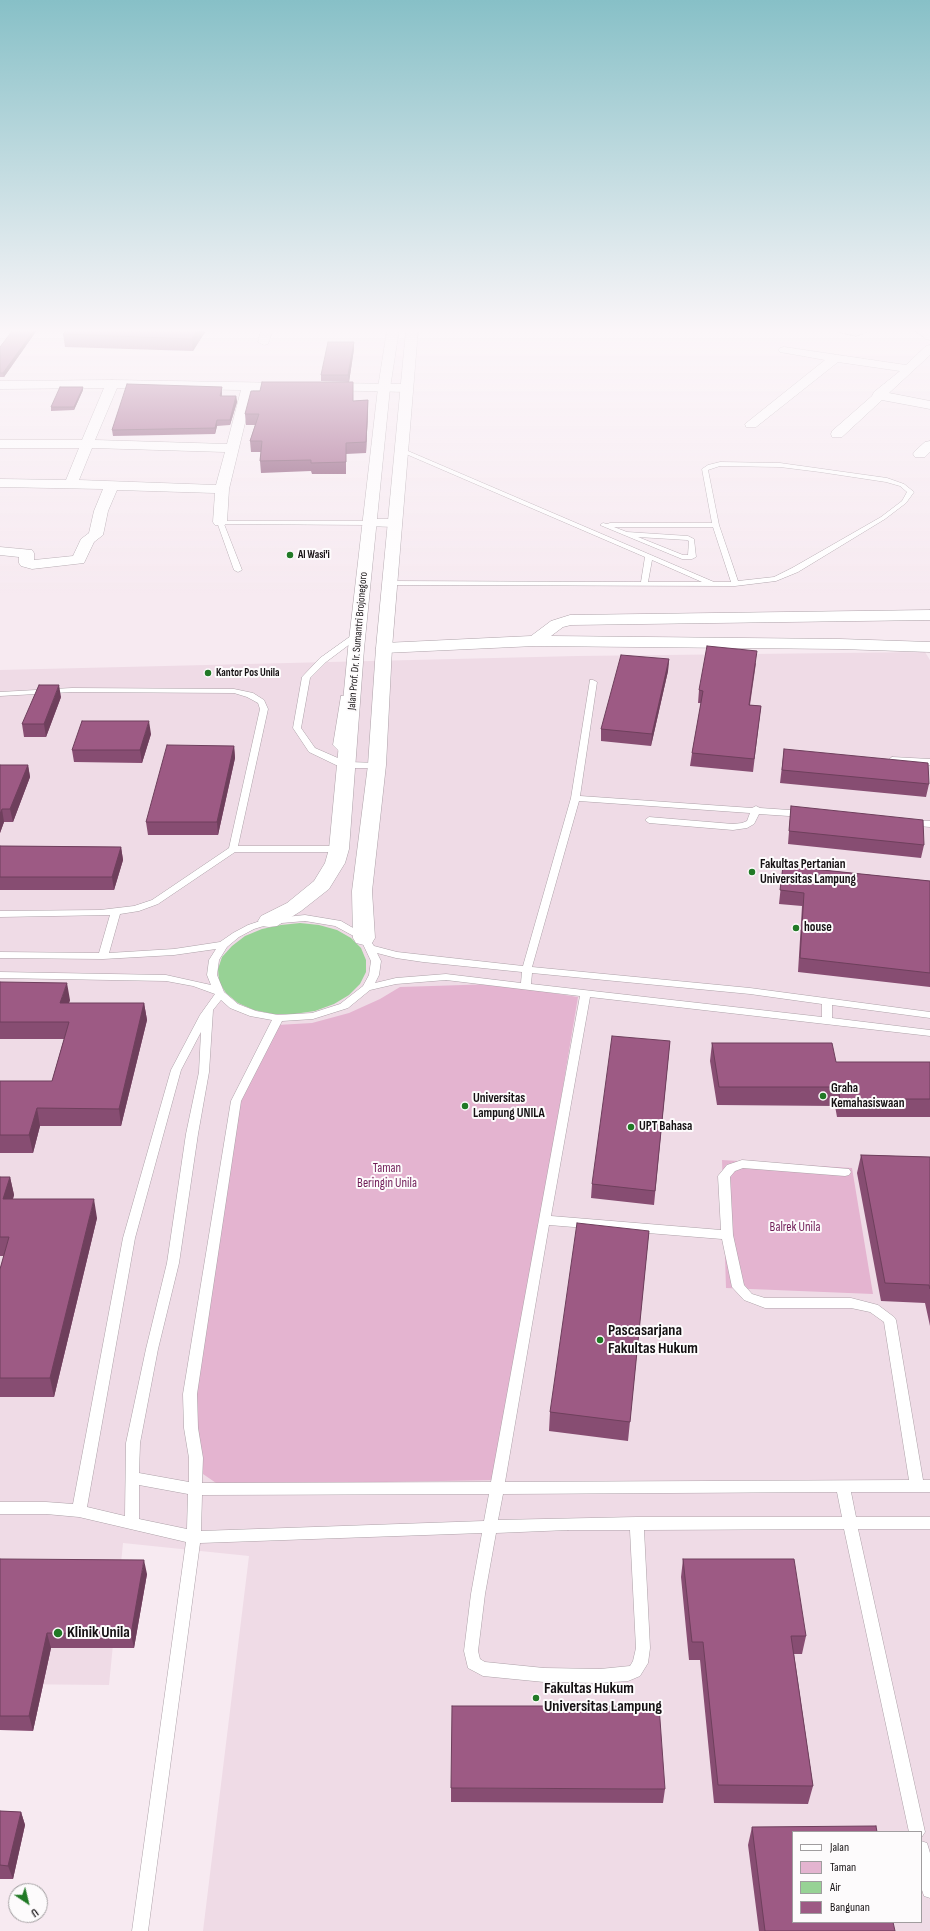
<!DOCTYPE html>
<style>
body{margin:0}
#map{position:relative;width:930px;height:1931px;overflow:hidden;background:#f7eaf1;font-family:"Sofia Sans Condensed",sans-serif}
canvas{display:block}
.legend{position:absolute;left:792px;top:1831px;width:130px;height:92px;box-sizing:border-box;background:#fdfbfc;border:1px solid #a09d9f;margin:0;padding:5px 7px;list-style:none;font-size:12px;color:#151113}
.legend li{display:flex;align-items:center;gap:8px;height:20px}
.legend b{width:20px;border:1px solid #a09d9f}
.north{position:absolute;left:8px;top:1883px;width:40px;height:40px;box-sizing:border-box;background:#fdfbfc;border:1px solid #a09d9f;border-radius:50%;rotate:145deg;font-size:11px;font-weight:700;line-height:16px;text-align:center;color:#151113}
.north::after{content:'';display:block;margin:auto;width:14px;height:18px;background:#217926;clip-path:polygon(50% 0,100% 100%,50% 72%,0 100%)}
</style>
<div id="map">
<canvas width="930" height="1931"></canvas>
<ul class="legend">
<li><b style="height:5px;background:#fff"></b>Jalan</li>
<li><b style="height:11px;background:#e4b4d0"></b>Taman</li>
<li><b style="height:11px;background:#97d295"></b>Air</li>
<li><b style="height:11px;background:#9d5a84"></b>Bangunan</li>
</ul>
<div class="north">U</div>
</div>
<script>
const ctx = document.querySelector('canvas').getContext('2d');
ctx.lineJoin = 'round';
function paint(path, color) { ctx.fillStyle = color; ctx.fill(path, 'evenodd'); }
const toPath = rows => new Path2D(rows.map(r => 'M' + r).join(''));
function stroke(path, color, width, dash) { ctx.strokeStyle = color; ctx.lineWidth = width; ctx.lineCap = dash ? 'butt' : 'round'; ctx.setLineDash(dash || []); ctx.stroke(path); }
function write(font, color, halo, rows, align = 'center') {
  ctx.font = font + ' "Sofia Sans Condensed",sans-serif'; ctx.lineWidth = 4; ctx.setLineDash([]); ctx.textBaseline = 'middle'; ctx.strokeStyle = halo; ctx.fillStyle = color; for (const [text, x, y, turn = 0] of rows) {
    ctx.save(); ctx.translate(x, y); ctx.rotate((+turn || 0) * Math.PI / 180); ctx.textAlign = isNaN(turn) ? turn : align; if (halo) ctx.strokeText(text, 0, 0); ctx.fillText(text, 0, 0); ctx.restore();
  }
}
const built = toPath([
 [925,652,930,660,930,1931,203,1931,249,1556,123,1543,109,1685,0,1684,0,670,577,656],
 [793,1832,921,1832,921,1922,793,1922]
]);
const green = toPath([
 [495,984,578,997,497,1480,219,1485,203,1474,197,1457,193,1392,237,1103,277,1025,312,1023,349,1013,380,999,400,987],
 [722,1160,852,1168,873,1294,726,1288]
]);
const water = toPath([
 [300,923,319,925,337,930,351,938,361,948,366,960,366,972,360,984,349,995,334,1004,315,1011,294,1014,273,1014,254,1010,238,1003,226,993,219,982,218,969,222,957,232,946,245,936,262,929,281,925]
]);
const service = toPath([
 [401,448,714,582,731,582,713,527,614,527,627,532,688,536,694,539,696,557,692,559,682,559,600,525,603,523,607,524,610,523,712,523,702,469,708,465,720,462,780,463,887,478,904,484,914,492,906,503,885,519,798,572,776,581,735,586,390,585,387,585,387,581,641,582,645,557,399,451,399,449,401,448],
 [720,466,780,467,820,472,886,482,900,486,907,492,902,501,881,517,792,568,774,577,738,581,719,525,708,470,720,466],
 [638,537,687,540,689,541,688,555,683,555,638,537],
 [652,560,702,582,648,582,652,560],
 [218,521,370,521,373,523,370,525,224,524,242,570,238,572,234,570,217,522,218,521],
 [355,633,358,633,362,635,326,662,310,678,301,728,315,748,347,762,380,763,381,765,380,767,377,768,347,768,336,765,309,752,293,728,302,677,320,658,355,633],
 [590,680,593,680,597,682,580,796,752,808,756,806,760,808,804,811,808,814,804,817,759,814,754,824,747,828,733,830,649,823,645,820,649,817,733,824,742,823,747,821,750,813,579,801,532,967,750,988,930,1012,930,1018,832,1005,832,1018,930,1030,930,1036,590,997,551,1216,721,1230,718,1176,727,1165,742,1160,849,1169,851,1172,849,1175,845,1176,743,1168,735,1171,730,1177,733,1235,744,1285,752,1294,765,1298,851,1298,878,1305,894,1317,896,1320,923,1480,930,1480,930,1492,851,1492,856,1517,930,1517,930,1529,858,1529,925,1832,921,1838,921,1832,909,1832,844,1529,644,1530,650,1648,648,1663,640,1676,633,1679,628,1681,600,1683,544,1682,483,1676,468,1668,464,1651,471,1594,482,1533,200,1543,148,1931,132,1931,186,1542,79,1517,46,1514,0,1514,0,1502,46,1502,73,1504,123,1238,171,1070,200,1015,215,994,193,986,166,981,0,978,0,972,166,975,211,985,207,975,209,960,216,949,174,955,103,959,0,958,0,952,99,953,110,915,0,917,0,911,100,910,134,906,152,900,229,848,260,709,258,703,247,697,234,693,72,692,0,696,0,692,72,688,234,689,253,693,264,700,268,709,238,846,339,846,344,849,339,852,235,852,158,904,139,911,120,914,109,953,174,949,220,942,233,933,248,925,266,919,305,915,341,921,367,936,374,946,397,952,523,966,571,798,590,680],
 [305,921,335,926,361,940,371,961,369,975,363,986,340,1004,312,1013,278,1015,256,1011,238,1004,224,992,217,975,219,960,227,947,239,937,254,929,270,924,305,921],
 [377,953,396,958,423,962,522,972,521,983,446,974,396,978,375,983,379,975,381,961,377,953],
 [532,973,750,994,822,1004,822,1017,531,984,532,973],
 [446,980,580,996,491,1482,202,1483,203,1458,198,1428,197,1394,241,1101,282,1021,313,1019,348,1008,370,990,396,984,446,980],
 [221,1000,230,1008,250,1016,272,1020,231,1101,183,1394,184,1428,189,1458,189,1482,139,1473,140,1443,158,1349,179,1263,198,1134,209,1072,213,1010,221,1000],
 [201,1032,199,1072,186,1134,167,1263,146,1349,126,1443,125,1516,87,1507,135,1238,181,1070,201,1032],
 [549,1225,722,1239,732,1287,744,1300,765,1308,851,1308,870,1312,884,1322,909,1480,505,1482,549,1225],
 [139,1485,188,1494,187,1529,139,1519,139,1485],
 [837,1492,842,1517,637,1517,498,1520,503,1494,837,1492],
 [489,1494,484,1521,201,1531,202,1495,489,1494],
 [568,1530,630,1530,636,1648,633,1661,630,1666,600,1669,544,1668,485,1662,480,1659,478,1651,485,1594,496,1533,568,1530],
 [341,696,347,696,348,698,341,744,352,755,348,758,345,757,333,745,341,696],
 [892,757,930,759,930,765,889,762,888,760,892,757],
 [910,820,930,821,930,827,907,825,906,823,907,821,910,820],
 [921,1841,927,1843,930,1853,930,1898,924,1896,921,1887,921,1841]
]);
const minor = toPath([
 [261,330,273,330,268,344,264,345,258,342,261,330],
 [836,330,870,330,868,332,856,336,838,332,836,330],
 [914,330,928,330,930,332,930,340,926,339,914,330],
 [930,345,930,355,889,393,930,401,930,409,882,400,842,437,832,437,831,434,832,431,872,396,874,392,900,371,838,362,756,427,746,427,745,424,825,360,780,352,778,350,780,348,784,347,906,365,926,346,930,345],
 [112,380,289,383,295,387,289,391,253,390,229,489,227,522,225,525,215,525,213,522,215,493,117,490,108,511,103,535,94,542,84,563,32,569,21,566,19,563,19,557,0,555,0,547,32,550,34,553,34,560,73,556,81,539,89,533,94,511,103,489,0,487,0,479,66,480,79,448,0,448,0,440,82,440,104,388,0,389,0,381,112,380],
 [117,388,241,390,227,444,95,440,117,388],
 [92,448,225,452,216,485,79,480,92,448],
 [325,383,407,384,413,388,407,392,321,390,319,387,321,384,325,383],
 [930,441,930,452,925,457,915,457,913,454,915,451,925,442,930,441],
 [370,519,395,519,400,520,402,523,400,526,395,527,365,526,363,523,365,520,370,519],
 [930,610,930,620,571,625,563,627,551,636,840,639,930,642,930,652,840,649,535,646,384,653,378,651,376,648,378,645,384,643,531,636,551,621,570,615,930,610]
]);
const tertiary = toPath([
 [387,330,399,330,390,388,364,649,349,849,345,863,329,889,301,911,277,926,269,927,261,926,258,921,261,916,287,903,314,881,325,863,329,849,348,649,378,388,387,330],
 [406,330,418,330,392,648,386,765,372,891,375,938,372,943,364,945,356,943,353,938,352,891,368,765,376,648,406,330]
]);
const wall = toPath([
 [13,330,37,330,4,377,0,377,0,347],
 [67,330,205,330,205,332,193,351,65,347,63,334],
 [354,342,354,349,349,382,321,381,321,375],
 [83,390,74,410,51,411,51,407],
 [222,392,222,396,236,396,237,402,230,425,217,426,215,434,113,436,112,430],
 [368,400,368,411,366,453,346,454,346,474,312,474,311,471,261,473,260,461,261,452,251,452,250,441,255,425,246,425,245,414,354,401],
 [669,659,668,671,651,746,601,741,601,729],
 [756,663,750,705,761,706,753,772,690,766,692,753,701,703,698,703,699,690],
 [61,697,46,737,24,737,22,724],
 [151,734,142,763,74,762,72,750],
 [234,746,235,758,218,835,148,835,146,822],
 [784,749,929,784,926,797,780,783],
 [0,765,28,765,30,777,13,822,4,822,0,833],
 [791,806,924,845,921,858,788,844],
 [0,846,121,847,123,860,114,890,0,890],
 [783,866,930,881,930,987,798,972,802,906,779,904],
 [0,982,70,1000,69,1003,144,1003,147,1020,121,1126,40,1126,33,1153,0,1153,0,1081,52,1081,64,1039,0,1039],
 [670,1041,654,1205,591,1198,592,1184],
 [712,1043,836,1062,930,1062,930,1117,837,1117,835,1106,717,1105,710,1061],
 [861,1155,930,1157,930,1326,925,1303,881,1301,857,1173],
 [0,1177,10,1177,14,1195,13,1199,97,1218,54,1397,0,1397,0,1269,4,1256,0,1256],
 [649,1231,628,1441,549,1431,550,1412],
 [0,1559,147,1574,134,1648,51,1648,33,1731,0,1730],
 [683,1559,806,1636,802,1654,794,1654,813,1786,808,1804,714,1803,700,1660,689,1660,681,1577],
 [451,1788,665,1789,663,1803,451,1802],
 [0,1811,21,1812,25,1825,13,1879,0,1879],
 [752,1827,895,1931,759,1931,748,1845]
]);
const shadedWall = toPath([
 [34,330,37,330,4,377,3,373],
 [197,330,205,330,205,332,193,351,192,339],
 [354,342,354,349,349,382,348,375],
 [83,387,83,390,74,410,74,407],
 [222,387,222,392,221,402,220,396],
 [236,396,237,402,230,425,230,420],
 [368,400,368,411,366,453,366,442],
 [217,420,217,426,215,434,215,428],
 [669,659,668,671,651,746,652,734],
 [59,685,61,697,46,737,44,724],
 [149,721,151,734,142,763,140,750],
 [234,746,235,758,218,835,217,822],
 [28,765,30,777,13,822,10,809],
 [2,809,4,822,0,833,0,814],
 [121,847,123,860,114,890,112,877],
 [67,983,70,1000,63,1020,60,1003],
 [144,1003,147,1020,121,1126,119,1109],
 [37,1108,40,1126,33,1153,29,1135],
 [10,1177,14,1195,7,1217,3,1199],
 [94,1199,97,1218,54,1397,50,1378],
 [144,1560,147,1574,134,1648,131,1634],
 [47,1633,51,1648,33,1731,29,1716],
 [21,1812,25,1825,13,1879,8,1866]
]);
const building = toPath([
 [13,330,34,330,3,373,0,373,0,347,13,330],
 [67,330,197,330,192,339,63,334,67,330],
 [328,342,354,342,348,375,321,375,328,342],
 [262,382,353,382,353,401,368,400,366,442,346,443,346,462,311,463,311,460,260,461,262,441,250,441,259,414,245,414,251,391,260,391,262,382],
 [127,384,222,387,220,396,236,396,230,420,217,420,215,428,112,430,127,384],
 [60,387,83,387,74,407,51,407,60,387],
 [707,646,757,651,749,705,761,706,754,759,692,753,703,691,699,690,707,646],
 [621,655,669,659,652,734,601,729,621,655],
 [39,685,59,685,44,724,22,724,39,685],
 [82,721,149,721,140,750,72,750,82,721],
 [167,745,234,746,217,822,146,822,167,745],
 [784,749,928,763,929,784,782,770,784,749],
 [0,765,28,765,10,809,2,809,0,814,0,765],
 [791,806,923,820,924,845,789,831,791,806],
 [0,846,121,847,112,877,0,877,0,846],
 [783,866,930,881,930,973,800,958,804,893,780,890,783,866],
 [0,982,67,983,60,1003,144,1003,119,1109,37,1108,29,1135,0,1135,0,1081,52,1081,69,1022,0,1022,0,982],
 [612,1036,670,1041,655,1191,592,1184,612,1036],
 [712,1043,832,1043,836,1062,930,1062,930,1099,840,1099,838,1087,719,1087,712,1043],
 [861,1155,930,1157,930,1289,929,1285,885,1283,861,1155],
 [0,1177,10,1177,3,1199,94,1199,50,1378,0,1378,0,1269,9,1237,0,1237,0,1177],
 [577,1223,649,1231,630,1422,550,1412,577,1223],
 [0,1559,144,1560,131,1634,47,1633,29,1716,0,1716,0,1559],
 [683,1559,794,1559,806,1636,791,1636,813,1786,718,1785,703,1642,692,1642,683,1559],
 [452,1706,659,1706,665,1789,451,1788,452,1706],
 [0,1811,21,1812,8,1866,0,1865,0,1811],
 [876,1826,877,1832,793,1832,793,1922,893,1922,895,1931,765,1931,752,1827,876,1826]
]);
const markers = [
 [290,555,4,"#217926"],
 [208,673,4,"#217926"],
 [752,872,4,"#217926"],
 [796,928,4,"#217926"],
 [823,1096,4,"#217926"],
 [465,1106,4,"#217926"],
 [631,1127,4,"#217926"],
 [600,1340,4,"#217926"],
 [58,1633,5,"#217926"],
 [536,1698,4,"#217926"]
];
const farPoinames = [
 ["Al Wasi'i",298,555],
 ["Kantor Pos Unila",216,673]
];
const farStreetnames = [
 ["Jalan Prof. Dr. Ir. Sumantri Brojonegoro",358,641,-85]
];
const poiNames = [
 ["Fakultas Pertanian",760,865],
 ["Universitas Lampung",760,880],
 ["house",804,928],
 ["Graha",831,1089],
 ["Kemahasiswaan",831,1104],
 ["Universitas",473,1099],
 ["Lampung UNILA",473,1114],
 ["UPT Bahasa",639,1127]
];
const parkNames = [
 ["Taman",387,1169],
 ["Beringin Unila",387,1184],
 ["Balrek Unila",795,1228]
];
const nearPoinames = [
 ["Pascasarjana",608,1331],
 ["Fakultas Hukum",608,1349],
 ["Klinik Unila",67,1633],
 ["Fakultas Hukum",544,1689],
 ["Universitas Lampung",544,1707]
];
paint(built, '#efdbe6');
paint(green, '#e4b4d0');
paint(water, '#97d295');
stroke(service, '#aea2a9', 1);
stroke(minor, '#aea2a9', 1);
stroke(tertiary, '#aea2a9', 1);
paint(service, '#fff');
paint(minor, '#fff');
paint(tertiary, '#fff');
paint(wall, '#874d72');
paint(shadedWall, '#6e3f5c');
paint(building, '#9d5a84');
stroke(building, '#6e3f5c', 1);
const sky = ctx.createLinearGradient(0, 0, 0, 601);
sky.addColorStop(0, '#87c0c7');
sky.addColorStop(0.55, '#fbf6f9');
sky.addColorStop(1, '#fbf6f900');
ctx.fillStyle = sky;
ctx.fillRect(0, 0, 930, 601);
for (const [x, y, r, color] of markers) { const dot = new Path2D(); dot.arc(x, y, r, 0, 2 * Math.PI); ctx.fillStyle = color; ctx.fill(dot); stroke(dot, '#fdfbfc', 1.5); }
write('bold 11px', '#151113', '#fdfbfc', farPoinames, 'left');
write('11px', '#151113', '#fdfbfc', farStreetnames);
write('bold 13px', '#151113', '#fdfbfc', poiNames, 'left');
write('13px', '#6f1b56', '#fdfbfc', parkNames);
write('bold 16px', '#151113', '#fdfbfc', nearPoinames, 'left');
</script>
